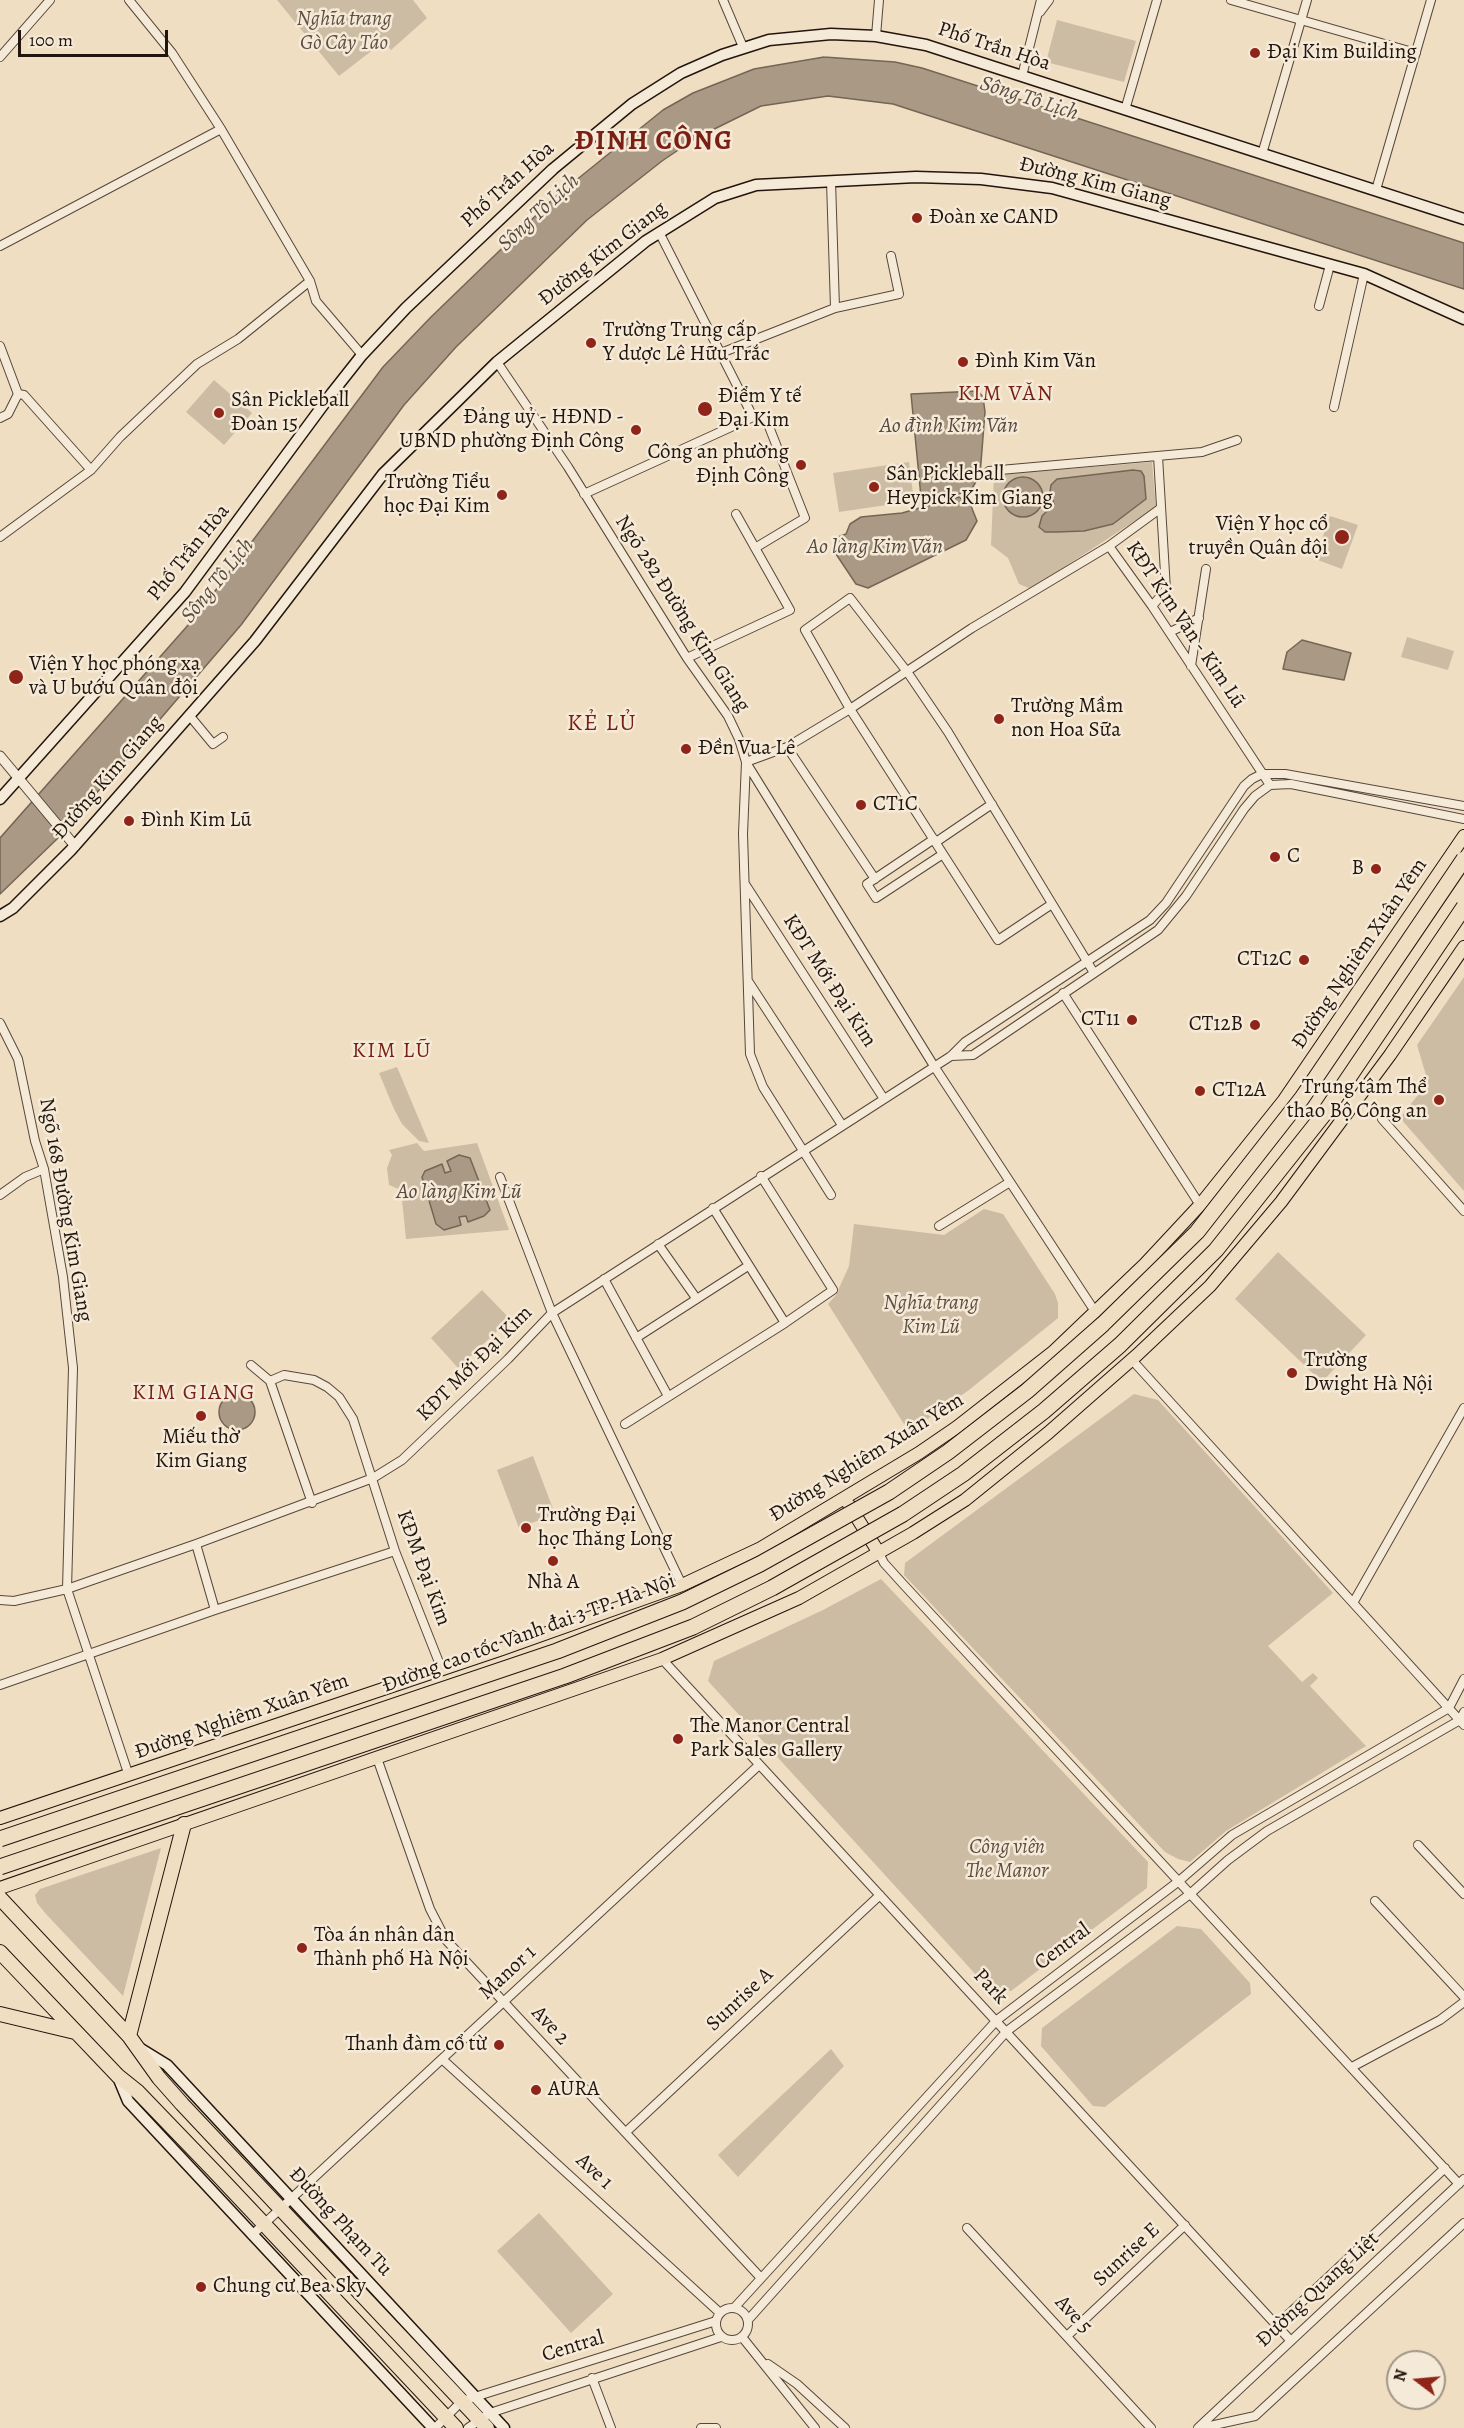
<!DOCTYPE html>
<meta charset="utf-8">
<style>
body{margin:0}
#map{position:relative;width:1464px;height:2428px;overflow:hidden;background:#f0dec3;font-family:Alegreya,serif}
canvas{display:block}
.north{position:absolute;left:1386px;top:2350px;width:60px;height:60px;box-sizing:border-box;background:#f5ead8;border:2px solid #a19587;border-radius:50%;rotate:286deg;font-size:16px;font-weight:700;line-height:24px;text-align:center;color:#22150d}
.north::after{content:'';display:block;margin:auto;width:21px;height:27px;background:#8f2418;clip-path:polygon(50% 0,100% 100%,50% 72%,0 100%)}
.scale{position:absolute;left:18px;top:30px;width:150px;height:27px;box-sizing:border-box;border:3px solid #22150d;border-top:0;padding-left:8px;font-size:18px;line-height:21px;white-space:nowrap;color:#22150d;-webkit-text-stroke:4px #f5ead8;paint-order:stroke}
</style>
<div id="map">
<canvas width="1464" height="2428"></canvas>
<div class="north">N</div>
<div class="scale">100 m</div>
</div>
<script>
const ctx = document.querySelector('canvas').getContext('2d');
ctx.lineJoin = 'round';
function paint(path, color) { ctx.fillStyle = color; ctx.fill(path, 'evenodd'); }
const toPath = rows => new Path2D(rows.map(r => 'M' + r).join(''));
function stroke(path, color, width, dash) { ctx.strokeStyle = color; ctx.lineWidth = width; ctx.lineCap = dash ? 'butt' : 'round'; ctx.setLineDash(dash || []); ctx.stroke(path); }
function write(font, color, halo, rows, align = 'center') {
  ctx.font = font + ' Alegreya,serif'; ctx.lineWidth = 5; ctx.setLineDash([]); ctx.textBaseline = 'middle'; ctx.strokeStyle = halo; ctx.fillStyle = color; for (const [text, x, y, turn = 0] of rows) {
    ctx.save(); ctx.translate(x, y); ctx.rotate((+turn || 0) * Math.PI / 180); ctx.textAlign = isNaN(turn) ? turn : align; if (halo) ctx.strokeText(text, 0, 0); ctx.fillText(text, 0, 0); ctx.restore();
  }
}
const green = toPath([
 [277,0,413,0,427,18,391,50,383,42,339,76],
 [1057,20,1136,41,1124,82,1046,62],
 [214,380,252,413,224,445,186,412],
 [909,462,914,501,839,512,833,473],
 [1152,462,1156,507,1031,589,1019,584,1008,558,991,545,994,475],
 [1330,516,1358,525,1342,569,1315,559],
 [1407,637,1454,651,1448,670,1401,657],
 [1464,977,1464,1191,1400,1118,1428,1082,1417,1045],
 [397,1067,429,1143,419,1141,402,1124,394,1109,379,1073],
 [417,1143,424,1151,477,1143,509,1230,406,1239,401,1190,389,1185,387,1168,392,1155,389,1150],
 [984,1209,1003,1214,1055,1294,1058,1303,1058,1318,969,1390,909,1432,828,1304,836,1295,849,1266,854,1224,944,1235],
 [1278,1252,1366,1335,1322,1382,1235,1299],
 [482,1290,510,1319,458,1368,431,1338],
 [1134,1394,1158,1400,1333,1593,1268,1646,1302,1682,1313,1673,1318,1678,1310,1686,1366,1746,1226,1831,1190,1862,1178,1859,1165,1852,904,1575,905,1563],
 [533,1456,555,1514,519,1528,497,1470],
 [881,1579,1148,1862,1147,1888,1011,1991,988,1988,708,1681,714,1661,823,1610],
 [161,1848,123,1996,46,1914,37,1903,35,1895,40,1889],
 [1177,1926,1201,1929,1250,1983,1251,1994,1105,2107,1093,2106,1041,2046,1042,2028],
 [831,2049,844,2066,738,2177,718,2155],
 [539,2213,613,2294,571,2333,497,2251]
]);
const water = toPath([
 [824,57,895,62,922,68,1464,243,1464,289,893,104,828,96,761,106,696,138,662,161,587,220,456,347,404,405,241,625,57,839,0,894,0,838,197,615,383,367,431,317,554,198,663,110,693,93,754,69,824,57],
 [978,391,983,397,985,412,980,475,971,490,939,500,921,497,911,394,978,391],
 [1133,470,1141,471,1144,476,1146,499,1113,524,1084,531,1056,532,1045,532,1039,527,1042,516,1054,504,1050,492,1051,485,1057,479,1133,470],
 '1003 497a20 20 0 1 1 40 0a20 20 0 1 1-40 0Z',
 [959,497,971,506,977,521,966,540,868,588,856,584,836,554,838,537,846,534,850,524,861,517,902,513,959,497],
 [1302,640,1351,653,1344,680,1283,669,1287,652,1302,640],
 [459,1155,470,1158,490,1210,484,1216,468,1222,466,1216,459,1217,461,1225,444,1230,436,1224,422,1177,425,1171,442,1164,445,1173,451,1171,447,1161,459,1155],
 '219 1412a18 18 0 1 1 36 0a18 18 0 1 1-36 0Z'
]);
const minor = toPath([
 [129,0,172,53,221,129,310,281,316,301,362,355],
 [723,0,743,47],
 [1231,0,1416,53],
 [1040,12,1049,0],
 [876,36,879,0],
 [0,57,50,0],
 [1022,76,1041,0],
 [1125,110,1157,0],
 [1262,154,1307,0],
 [831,181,835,308],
 [1376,190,1431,0],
 [659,232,753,417,766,419,805,518,755,548],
 [0,246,221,129],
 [1319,306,1330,265],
 [0,346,18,394,24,395,91,470],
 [721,353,835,308,899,294,891,256],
 [497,362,568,467,687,658,728,716,739,739,746,762,743,834,750,1054,763,1087,831,1195],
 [1334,407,1364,274],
 [0,418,8,414,18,394],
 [989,471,1202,452,1237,440],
 [584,494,753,417],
 [0,537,91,470,120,437,197,364,238,339,310,281],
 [1109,546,1152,606,1270,785],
 [1152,606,1166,590,1158,456],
 [1170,632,1199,618],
 [687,658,790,610,736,514],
 [1191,666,1206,569],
 [189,715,213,744,223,737],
 [787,747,875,879],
 [746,762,787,747,850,709,972,628,1109,546,1161,508],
 [747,764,934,1066,1096,1313],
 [934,839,867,884,876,898,943,854],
 [936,842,992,804],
 [745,884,884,1099],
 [1052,904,998,940,850,709,805,630,850,598,908,673,948,732,1094,973],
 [748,981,842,1125],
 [1063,993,1200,1205],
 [0,1023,18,1059,35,1141,44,1169,63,1277,73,1368,67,1589,129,1776],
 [951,1056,973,1055,1158,930,1186,896,1244,809,1255,796,1270,785,1291,784,1464,819],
 [1382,1119,1464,1211],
 [761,1176,833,1290,785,1323],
 [500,1177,552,1313,682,1585],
 [0,1195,25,1177,44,1169],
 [939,1226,1010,1182],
 [658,1244,696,1298],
 [604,1279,668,1396],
 [636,1338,748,1266],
 [1132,1360,1464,1725],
 [251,1365,270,1381],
 [625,1424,785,1323,713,1208],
 [312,1503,270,1381,284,1375,314,1380,327,1387,339,1397,353,1419,395,1551,442,1670],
 [196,1544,215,1610],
 [879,1553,884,1563,903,1584,1459,2184],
 [0,1600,14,1601,67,1589,196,1544,373,1478,402,1460,508,1359,552,1313,951,1056,965,1042,1150,920,1166,903,1244,786,1252,779,1262,774,1285,774,1464,806],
 [1353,1603,1464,1408],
 [662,1659,1291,2341],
 [0,1685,215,1610,395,1551],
 [377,1758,430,1909,446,1940,761,2278],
 [1418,1845,1464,1894],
 [1375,1901,1464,1997],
 [442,2059,720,2313],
 [1352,2067,1440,2020,1464,2002],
 [626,2132,880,1895],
 [967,2228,1151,2428],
 [252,2235,759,1765],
 '716 2324a16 16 0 1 1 32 0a16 16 0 1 1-32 0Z',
 [734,2308,997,2020,1179,1881,1232,1835,1449,1708,1464,1679],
 [748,2320,1007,2031,1190,1894,1228,1860,1267,1831,1460,1720,1464,1712],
 [1277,2325,1445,2168],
 [1067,2336,1185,2225],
 [742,2337,815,2428],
 [768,2364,797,2384,845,2428],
 [592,2378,611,2428],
 [435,2428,462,2401,716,2321],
 [468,2428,490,2413,721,2337],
 [701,2428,716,2428],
 [1198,2428,1464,2179],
 [1201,2428,1255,2416,1464,2223]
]);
const tertiary = toPath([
 [0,756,75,846]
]);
const secondary = toPath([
 [0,799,185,592,332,393,362,355,406,308,553,169,632,104,681,73,722,55,769,40,831,34,876,36,926,45,1464,219],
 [0,916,13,908,71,850,255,641,383,474,497,362,646,241,715,198,756,185,916,177,981,179,1052,188,1364,274,1464,319],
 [141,2049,167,2065,504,2428],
 [118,2077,128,2101,433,2428]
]);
const primary = toPath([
 [849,1505,879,1553],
 [0,1818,502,1649,682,1585,761,1548,919,1453,957,1427,1053,1352,1145,1264,1200,1205,1284,1100,1464,836],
 [0,1888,662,1659,799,1598,913,1533,965,1500,1048,1433,1137,1355,1210,1286,1281,1202,1390,1055,1464,947]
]);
const trunk = toPath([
 [0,1898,129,2036,159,2078,182,2104,487,2428],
 [0,1952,118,2076,138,2092,215,2172,456,2428],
 [0,2014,75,2032],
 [129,2036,184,1824]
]);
const motorwayBridge = toPath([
 [0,1839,557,1651,682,1602,760,1564,889,1492,948,1452,1027,1391,1103,1324,1197,1232,1302,1098,1464,859],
 [0,1867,565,1676,693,1627,772,1588,903,1514,963,1474,1044,1411,1120,1345,1216,1250,1324,1114,1464,907]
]);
const markers = [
 [1255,53,6,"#8f2418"],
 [917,218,6,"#8f2418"],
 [591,343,6,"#8f2418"],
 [963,362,6,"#8f2418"],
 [705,409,8,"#8f2418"],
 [219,413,6,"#8f2418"],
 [636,430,6,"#8f2418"],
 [801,465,6,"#8f2418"],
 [874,487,6,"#8f2418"],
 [502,495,6,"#8f2418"],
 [1342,537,8,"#8f2418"],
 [16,677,8,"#8f2418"],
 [999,719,6,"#8f2418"],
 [686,749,6,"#8f2418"],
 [861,805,6,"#8f2418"],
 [129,821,6,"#8f2418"],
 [1275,857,6,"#8f2418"],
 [1376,869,6,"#8f2418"],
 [1304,960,6,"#8f2418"],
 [1132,1020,6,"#8f2418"],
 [1255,1025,6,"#8f2418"],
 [1200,1091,6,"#8f2418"],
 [1439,1100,6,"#8f2418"],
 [1292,1373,6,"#8f2418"],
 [201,1416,6,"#8f2418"],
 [526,1528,6,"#8f2418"],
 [553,1561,6,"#8f2418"],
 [678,1739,6,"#8f2418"],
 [302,1948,6,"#8f2418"],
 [499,2045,6,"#8f2418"],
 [536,2090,6,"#8f2418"],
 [201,2287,6,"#8f2418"]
];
const parkNames = [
 ["Nghĩa trang",344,20],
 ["Gò Cây Táo",344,44],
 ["Nghĩa trang",931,1304],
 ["Kim Lũ",931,1328],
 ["Công viên",1007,1848],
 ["The Manor",1007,1872]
];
const streetNames = [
 ["Phố Trần Hòa",994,47,18],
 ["Đường Kim Giang",1095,183,14],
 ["Phố Trần Hòa",508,185,-42],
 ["Đường Kim Giang",603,254,-38],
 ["Phố Trần Hòa",189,553,-51],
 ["Ngõ 282 Đường Kim Giang",682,614,57],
 ["KĐT Kim Văn - Kim Lũ",1185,625,56],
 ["Đường Kim Giang",108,778,-49],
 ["Đường Nghiêm Xuân Yêm",1360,954,-56],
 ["KĐT Mới Đại Kim",829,981,57],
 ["Ngõ 168 Đường Kim Giang",65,1210,80],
 ["KĐT Mới Đại Kim",475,1364,-45],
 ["Đường Nghiêm Xuân Yêm",867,1458,-32],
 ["KĐM Đại Kim",423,1568,70],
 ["Đường cao tốc Vành đai 3 TP. Hà Nội",529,1634,-20],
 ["Đường Nghiêm Xuân Yêm",242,1717,-19],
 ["Central",1063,1947,-37],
 ["Manor 1",508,1973,-43],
 ["Park",990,1987,47],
 ["Sunrise A",740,2000,-43],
 ["Ave 2",550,2026,47],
 ["Ave 1",594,2172,43],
 ["Đường Phạm Tu",340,2222,47],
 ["Sunrise E",1127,2255,-43],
 ["Đường Quang Liệt",1318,2290,-43],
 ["Ave 5",1073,2315,47],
 ["Central",573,2347,-17]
];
const poiNames = [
 ["Đại Kim Building",1267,53],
 ["Đoàn xe CAND",929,218],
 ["Trường Trung cấp",603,331],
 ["Y dược Lê Hữu Trắc",603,355],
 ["Đình Kim Văn",975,362],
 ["Điểm Y tế",718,397],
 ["Đại Kim",718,421],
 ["Sân Pickleball",231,401],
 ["Đoàn 15",231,425],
 ["Đảng uỷ - HĐND -",624,418,"right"],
 ["UBND phường Định Công",624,442,"right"],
 ["Công an phường",789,453,"right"],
 ["Định Công",789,477,"right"],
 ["Sân Pickleball",886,475],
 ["Heypick Kim Giang",886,499],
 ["Trường Tiểu",490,483,"right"],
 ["học Đại Kim",490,507,"right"],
 ["Viện Y học cổ",1328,525,"right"],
 ["truyền Quân đội",1328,549,"right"],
 ["Viện Y học phóng xạ",29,665],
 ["và U bướu Quân đội",29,689],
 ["Trường Mầm",1011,707],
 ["non Hoa Sữa",1011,731],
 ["Đền Vua Lê",698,749],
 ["CT1C",873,805],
 ["Đình Kim Lũ",141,821],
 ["C",1287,857],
 ["B",1364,869,"right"],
 ["CT12C",1292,960,"right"],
 ["CT11",1120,1020,"right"],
 ["CT12B",1243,1025,"right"],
 ["Trung tâm Thể",1427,1088,"right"],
 ["thao Bộ Công an",1427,1112,"right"],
 ["CT12A",1212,1091],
 ["Trường",1304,1361],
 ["Dwight Hà Nội",1304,1385],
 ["Miếu thờ",201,1438,"center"],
 ["Kim Giang",201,1462,"center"],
 ["Trường Đại",538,1516],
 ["học Thăng Long",538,1540],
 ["Nhà A",553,1583,"center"],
 ["The Manor Central",690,1727],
 ["Park Sales Gallery",690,1751],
 ["Tòa án nhân dân",314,1936],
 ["Thành phố Hà Nội",314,1960],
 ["Thanh đàm cổ từ",487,2045,"right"],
 ["AURA",548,2090],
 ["Chung cư Bea Sky",213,2287]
];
const waterNames = [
 ["Sông Tô Lịch",1029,99,18],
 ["Sông Tô Lịch",539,213,-43],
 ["Ao đình Kim Văn",949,427],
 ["Ao làng Kim Văn",875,548],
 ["Sông Tô Lịch",218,581,-51],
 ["Ao làng Kim Lũ",459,1193]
];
const neighbourhoodNames = [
 ["KIM VĂN",1006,395],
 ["KIM LŨ",392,1052],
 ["KIM GIANG",194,1394]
];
const quarterNames = [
 ["KẺ LỦ",602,724]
];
const districtNames = [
 ["ĐỊNH CÔNG",654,142]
];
paint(green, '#cdbca4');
paint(water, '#aa9a85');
stroke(water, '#746555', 1.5);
stroke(minor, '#56473a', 10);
stroke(tertiary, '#56473a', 11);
stroke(secondary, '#22150d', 13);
stroke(primary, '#22150d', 14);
stroke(trunk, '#22150d', 16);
stroke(minor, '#f5ead8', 8);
stroke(tertiary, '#f5ead8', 9);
stroke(secondary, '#f5ead8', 10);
stroke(primary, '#f0dec3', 12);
stroke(trunk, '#f0dec3', 14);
stroke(motorwayBridge, '#22150d', 17, []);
stroke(motorwayBridge, '#f0dec3', 15);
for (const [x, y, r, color] of markers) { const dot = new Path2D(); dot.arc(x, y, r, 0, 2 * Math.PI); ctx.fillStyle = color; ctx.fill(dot); stroke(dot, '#f5ead8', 2); }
write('italic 21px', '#5e4f42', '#f5ead8', parkNames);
write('21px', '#22150d', '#f5ead8', streetNames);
write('21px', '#22150d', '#f5ead8', poiNames, 'left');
write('italic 22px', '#584a3d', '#f5ead8', waterNames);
ctx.letterSpacing = '1.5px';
write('22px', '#7a1f14', '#f5ead8', neighbourhoodNames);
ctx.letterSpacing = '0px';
ctx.letterSpacing = '1.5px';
write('24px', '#7a1f14', '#f5ead8', quarterNames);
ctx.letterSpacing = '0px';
ctx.letterSpacing = '1.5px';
write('bold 27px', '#7a1f14', '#f5ead8', districtNames);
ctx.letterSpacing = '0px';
</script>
